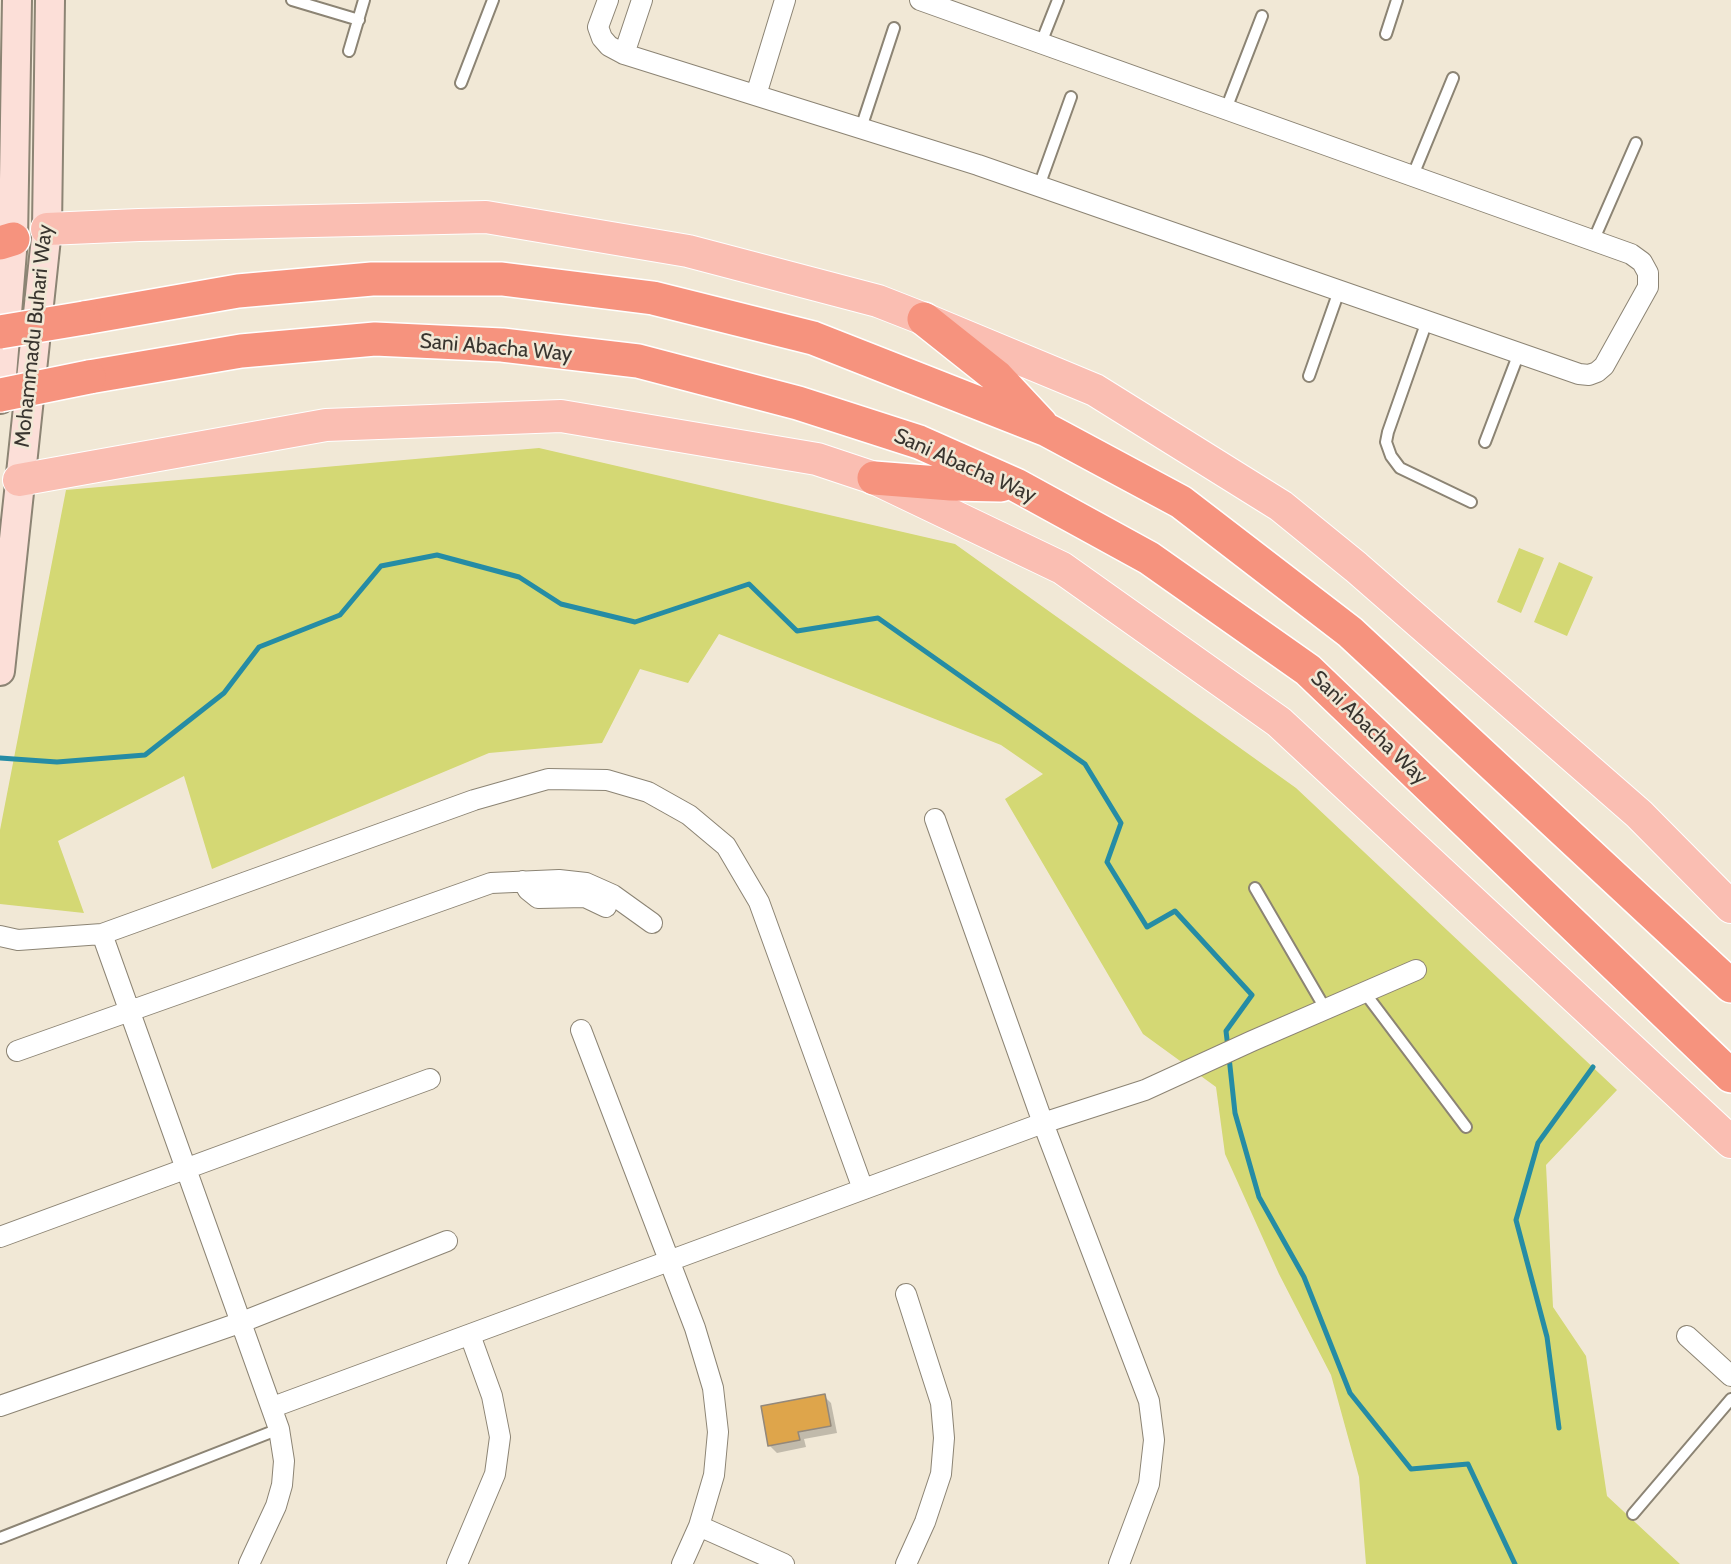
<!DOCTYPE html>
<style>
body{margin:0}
canvas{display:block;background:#f1e8d6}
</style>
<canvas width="1731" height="1564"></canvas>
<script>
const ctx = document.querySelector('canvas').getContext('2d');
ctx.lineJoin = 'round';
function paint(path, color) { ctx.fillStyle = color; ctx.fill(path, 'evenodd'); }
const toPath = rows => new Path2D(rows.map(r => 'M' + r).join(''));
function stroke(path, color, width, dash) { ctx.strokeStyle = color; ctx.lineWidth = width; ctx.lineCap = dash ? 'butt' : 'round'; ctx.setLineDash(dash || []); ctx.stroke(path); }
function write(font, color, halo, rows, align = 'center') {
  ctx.font = font + ' Cabin,sans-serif'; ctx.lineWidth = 5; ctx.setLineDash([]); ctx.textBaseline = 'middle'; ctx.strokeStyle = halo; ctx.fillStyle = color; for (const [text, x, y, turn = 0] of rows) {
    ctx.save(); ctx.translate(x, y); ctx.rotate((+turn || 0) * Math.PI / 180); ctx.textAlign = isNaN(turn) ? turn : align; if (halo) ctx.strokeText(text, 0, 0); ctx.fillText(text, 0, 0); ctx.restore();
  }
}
const green = toPath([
 [539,448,955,544,1296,788,1617,1090,1546,1165,1553,1307,1586,1356,1607,1496,1680,1564,1366,1564,1359,1477,1331,1375,1279,1274,1225,1154,1216,1087,1143,1034,1005,799,1043,774,1001,745,719,634,688,683,640,669,602,743,489,753,212,869,184,776,58,841,84,913,0,904,0,830,66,490],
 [1519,548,1544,558,1521,613,1497,602],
 [1559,562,1593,577,1567,636,1534,622]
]);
const shadow = toPath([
 [824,1396,831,1403,837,1433,804,1439,806,1447,777,1453,770,1446]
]);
const stream = toPath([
 [0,758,57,762,145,755,224,693,259,647,340,615,381,566,437,555,519,577,561,604,635,622,749,584,797,631,878,618,1085,764,1121,823,1107,862,1147,927,1175,911,1252,995,1226,1031,1228,1048],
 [1229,1057,1235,1113,1259,1197,1304,1277,1350,1393,1411,1469,1468,1464,1515,1564],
 [1559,1428,1547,1337,1516,1220,1538,1143,1593,1067]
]);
const building = toPath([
 [825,1394,831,1426,798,1432,800,1440,768,1446,761,1406,825,1394]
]);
const service = toPath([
 [292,0,359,20],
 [1386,34,1397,0],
 [1041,43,1058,0],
 [349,51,364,0],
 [461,83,493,0],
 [1226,109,1262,16],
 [861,128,894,28],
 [1413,175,1453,78],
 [1039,186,1071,97],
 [1594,239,1636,143],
 [1427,321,1388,432,1386,442,1391,456,1400,468,1471,502],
 [1309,376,1339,291],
 [1485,442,1519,353],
 [1255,888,1326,1010],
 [1365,993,1466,1127],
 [1633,1514,1731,1399],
 [0,1538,279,1429]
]);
const minor = toPath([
 [608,0,598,27,602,38,609,46,624,54,978,165,1579,374,1589,375,1597,372,1604,366,1648,287,1648,273,1642,262,1631,254,920,0],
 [624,54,642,0],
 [756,95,785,0],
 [935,819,1043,1123,1149,1401,1154,1440,1149,1484,1119,1564],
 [523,881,528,890,538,898,585,897,606,907],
 [102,934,279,1429,284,1461,282,1485,276,1506,249,1564],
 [0,936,18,940,102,934,474,800,548,779,607,780,648,792,689,815,726,846,759,902,863,1189],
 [581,1030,695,1328,713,1388,718,1432,714,1475,699,1526,682,1564],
 [17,1051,491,883,559,880,586,883,613,895,652,923],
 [0,1237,430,1079],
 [1687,1336,1731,1376],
 [0,1406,242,1322,447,1241],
 [273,1407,1043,1123,1145,1090,1252,1041,1416,970],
 [699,1526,784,1564],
 [457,1564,495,1474,500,1437,492,1396,470,1335],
 [906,1564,925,1522,941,1474,944,1438,941,1403,906,1294]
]);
const secondary = toPath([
 [0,399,13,239,17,0],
 [0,671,47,229,50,0]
]);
const primary = toPath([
 [47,229,139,225,486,217,688,251,878,301,924,319,1095,390,1281,506,1356,567,1639,814,1731,907],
 [19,480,326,425,561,416,817,459,874,478,1062,568,1279,722,1731,1142]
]);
const motorway = toPath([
 [0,243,13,239],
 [84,318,238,291,372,279,502,279,653,298,813,338,1047,430,1181,502,1350,632,1731,986],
 [924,319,997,377,1041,424],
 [89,377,241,351,375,339,502,345,638,361,798,403,919,442,1016,485,1149,558,1308,670,1731,1076],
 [874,478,951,484,1001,485]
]);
const motorwayBridge = toPath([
 [0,332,84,318],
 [0,395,89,377]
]);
const streetNames = [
 ["Mohammadu Buhari Way",34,336,-84],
 ["Sani Abacha Way",496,348,5],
 ["Sani Abacha Way",965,466,24],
 ["Sani Abacha Way",1369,728,44]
];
paint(green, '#d4d874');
paint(shadow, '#0003');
stroke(stream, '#258ca5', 5);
paint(building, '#dea54b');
stroke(building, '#93887a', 1.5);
stroke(service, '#8c8474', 14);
stroke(minor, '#8c8474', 22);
stroke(secondary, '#8c8474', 32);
stroke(primary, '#fff', 34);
stroke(motorway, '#fff', 36);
stroke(service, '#fff', 10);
stroke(minor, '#fff', 20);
stroke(secondary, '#fcdfd8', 28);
stroke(primary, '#fabeb2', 32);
stroke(motorway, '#f6937e', 33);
stroke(motorwayBridge, '#fff', 36, []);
stroke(motorwayBridge, '#f6937e', 33);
write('21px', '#39352f', '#f1e8d6', streetNames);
</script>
